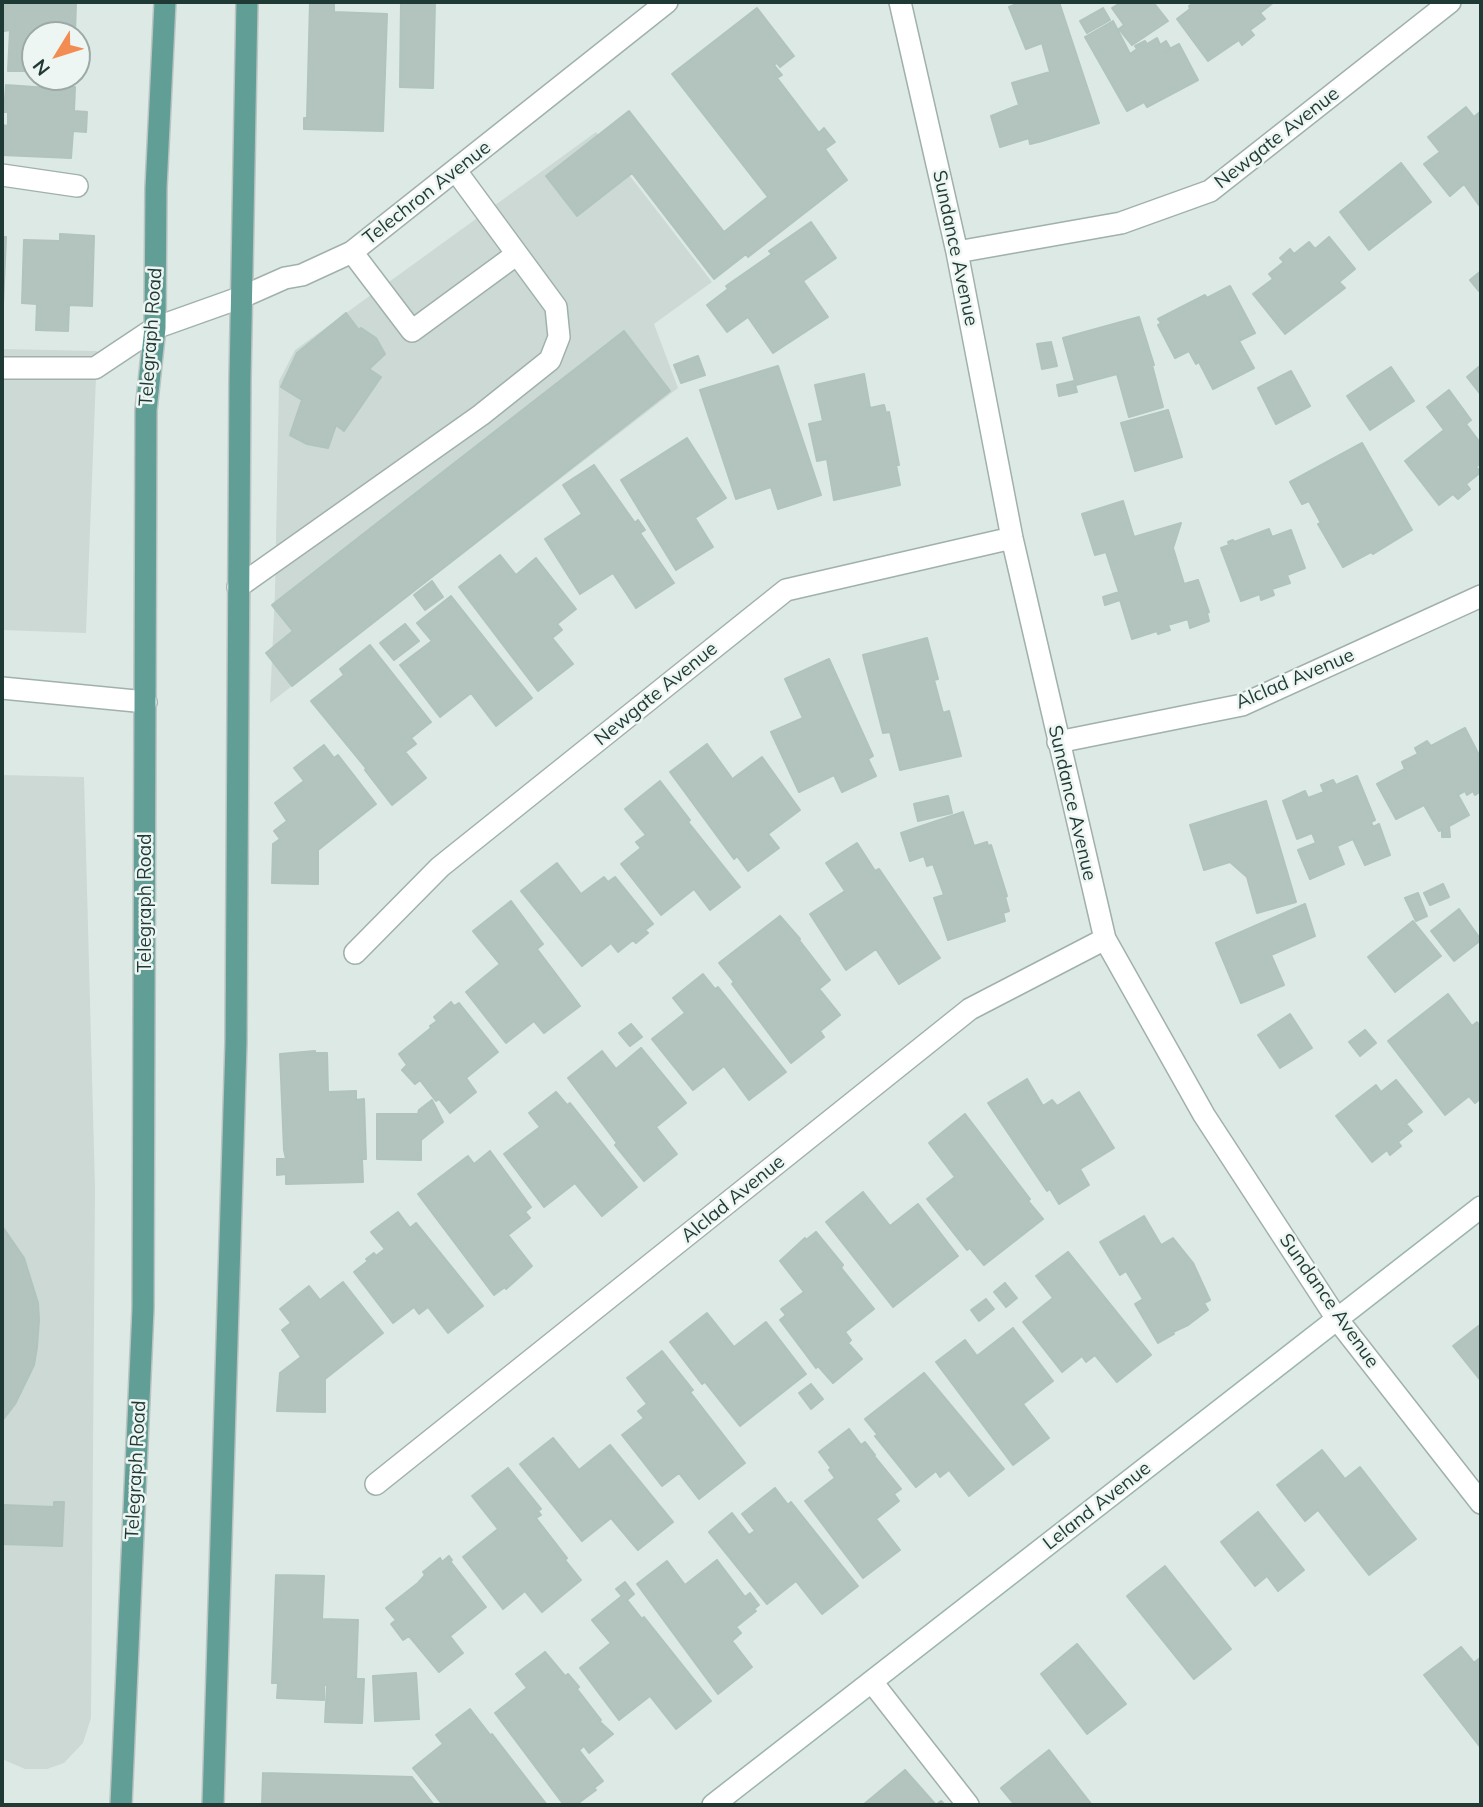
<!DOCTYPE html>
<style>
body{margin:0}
#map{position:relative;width:1483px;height:1807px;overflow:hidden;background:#dde9e5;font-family:Mulish,sans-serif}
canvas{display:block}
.frame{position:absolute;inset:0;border:4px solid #1f3935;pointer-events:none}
.north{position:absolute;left:21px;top:21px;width:70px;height:70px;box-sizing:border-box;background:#eef6f3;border:2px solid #9baaa7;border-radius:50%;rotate:232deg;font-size:19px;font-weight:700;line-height:28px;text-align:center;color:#1f3935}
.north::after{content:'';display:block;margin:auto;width:24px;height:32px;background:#f28c52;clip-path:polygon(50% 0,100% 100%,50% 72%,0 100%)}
</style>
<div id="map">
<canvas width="1483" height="1807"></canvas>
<div class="frame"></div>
<div class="north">N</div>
</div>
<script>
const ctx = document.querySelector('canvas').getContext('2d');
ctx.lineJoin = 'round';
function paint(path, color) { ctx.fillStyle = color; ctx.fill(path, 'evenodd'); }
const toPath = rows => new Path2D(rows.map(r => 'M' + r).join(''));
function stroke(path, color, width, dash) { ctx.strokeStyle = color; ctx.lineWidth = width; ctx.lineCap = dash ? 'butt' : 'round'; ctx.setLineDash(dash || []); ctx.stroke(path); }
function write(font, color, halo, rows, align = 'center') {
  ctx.font = font + ' Mulish,sans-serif'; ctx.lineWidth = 5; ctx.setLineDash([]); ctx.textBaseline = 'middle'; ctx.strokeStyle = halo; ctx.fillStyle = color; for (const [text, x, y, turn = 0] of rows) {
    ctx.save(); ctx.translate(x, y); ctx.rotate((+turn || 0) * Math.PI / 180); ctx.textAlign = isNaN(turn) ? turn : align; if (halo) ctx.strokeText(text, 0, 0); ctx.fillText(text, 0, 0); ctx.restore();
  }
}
const built = toPath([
 [596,132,712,282,654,324,678,388,270,703,275,592,279,381,295,350],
 [2,349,97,351,86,633,2,630],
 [2,775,84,777,95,1189,91,1718,83,1743,64,1763,47,1769,25,1769,2,1759]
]);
const building = toPath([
 [5,2,76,2,75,34,35,35,35,71,8,71,10,30,4,31,5,2],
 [310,2,334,2,334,12,387,14,383,131,304,129,304,118,307,118,310,2],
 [401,2,435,2,433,88,400,87,401,2],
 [1022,2,1059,2,1099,123,1042,141,1030,144,1029,138,1000,147,991,116,1019,105,1012,83,1050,72,1042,43,1026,49,1009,7,1022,2],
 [1122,2,1153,2,1168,21,1132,45,1119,29,1124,25,1112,8,1122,2],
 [1195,2,1274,2,1260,13,1265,19,1250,30,1254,35,1242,45,1239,40,1208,61,1177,19,1190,9,1189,6,1195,2],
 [757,8,794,56,780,67,777,63,774,65,782,75,777,78,819,133,824,128,835,142,825,149,847,180,748,257,746,254,714,279,632,173,577,216,546,176,629,111,724,232,768,197,672,74,757,8],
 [1103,8,1110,20,1087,33,1080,21,1103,8],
 [1113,21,1130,54,1137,49,1135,46,1145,41,1147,44,1157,38,1160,45,1166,41,1170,48,1164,52,1179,44,1198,80,1147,107,1144,102,1127,111,1085,37,1113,21],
 [6,85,63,89,63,87,75,87,74,111,87,112,86,132,73,131,71,158,2,155,2,125,8,126,8,112,4,112,6,85],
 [1466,107,1474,117,1481,111,1481,208,1464,184,1450,196,1424,164,1440,152,1428,137,1466,107],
 [1401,163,1431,202,1369,250,1340,212,1401,163],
 [811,222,836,258,803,281,828,317,773,353,748,317,727,332,707,305,728,289,726,286,772,254,769,251,811,222],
 [60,234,94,236,92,306,69,305,68,331,36,330,37,304,22,303,24,240,60,241,60,234],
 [2,237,6,237,3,305,2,305,2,237],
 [1329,237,1355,269,1339,282,1345,288,1285,334,1253,294,1273,279,1269,274,1284,262,1280,258,1290,249,1294,254,1309,242,1315,249,1329,237],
 [1481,271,1481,289,1479,291,1470,280,1481,271],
 [1230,286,1255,333,1239,341,1254,368,1213,389,1199,362,1196,364,1189,351,1175,358,1158,325,1161,323,1158,319,1205,295,1207,298,1230,286],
 [346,313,359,330,361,328,376,338,385,354,369,369,381,377,344,431,336,425,328,448,307,444,290,435,302,400,281,387,297,353,346,313],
 [1139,317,1154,365,1152,365,1163,407,1129,417,1117,374,1076,385,1063,338,1139,317],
 [624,331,670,391,292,686,266,653,293,631,272,605,624,331],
 [1051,342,1057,366,1042,369,1037,344,1051,342],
 [698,356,705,375,681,383,674,365,698,356],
 [1481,365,1481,395,1467,377,1481,365],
 [778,366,821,495,778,509,771,487,736,499,700,390,778,366],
 [1391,367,1414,401,1370,430,1347,396,1391,367],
 [1291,371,1310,406,1276,424,1258,388,1291,371],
 [864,374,870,408,884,405,886,413,889,412,899,465,896,465,900,485,834,500,827,459,817,461,809,424,823,421,815,385,864,374],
 [1074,381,1077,392,1059,396,1057,385,1074,381],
 [1449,390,1471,420,1466,424,1481,444,1481,463,1476,467,1481,472,1466,484,1470,489,1458,499,1453,494,1439,505,1405,461,1444,430,1427,407,1449,390],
 [1168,410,1182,457,1135,471,1121,423,1168,410],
 [687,438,726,498,695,518,713,547,676,570,621,480,687,438],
 [1362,443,1412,530,1373,554,1371,552,1343,567,1318,524,1321,523,1309,501,1302,504,1290,482,1362,443],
 [594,465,635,523,638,520,645,530,640,533,674,583,636,608,613,573,580,594,545,539,582,514,563,485,594,465],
 [1123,501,1134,537,1181,523,1173,548,1184,584,1198,580,1209,612,1207,613,1209,621,1190,628,1188,619,1168,625,1170,630,1158,634,1157,631,1132,639,1120,600,1105,605,1103,597,1119,592,1106,552,1095,555,1082,514,1123,501],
 [1269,529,1272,537,1291,530,1305,568,1287,575,1290,583,1272,589,1274,595,1261,600,1260,594,1241,601,1221,548,1229,545,1228,542,1233,540,1234,542,1269,529],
 [500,555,516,575,536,558,576,609,557,624,562,630,552,638,573,664,538,691,459,587,500,555],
 [432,581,443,597,425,610,414,595,432,581],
 [451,596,532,698,496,726,471,693,440,717,400,665,432,641,417,623,451,596],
 [405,624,419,641,394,660,380,643,405,624],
 [927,638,938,679,934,680,943,713,949,711,961,756,900,770,890,732,883,733,863,655,927,638],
 [370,645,431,722,411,738,416,744,405,752,426,778,392,805,365,770,366,768,311,701,344,675,340,669,370,645],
 [829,659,873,756,868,759,876,776,842,792,834,775,799,792,771,732,803,718,785,679,829,659],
 [1465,728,1481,759,1481,791,1475,795,1473,791,1467,795,1465,791,1458,795,1469,815,1449,826,1450,837,1442,837,1442,830,1439,831,1424,805,1396,819,1377,784,1405,769,1402,762,1418,754,1415,748,1427,741,1431,746,1465,728],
 [707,744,731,777,731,780,762,757,800,810,768,834,779,848,748,871,737,856,734,859,670,772,707,744],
 [324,745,334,758,338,755,376,804,318,850,318,884,272,883,273,844,280,839,274,831,287,821,275,803,304,781,294,768,324,745],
 [1357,776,1375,820,1371,822,1373,827,1379,824,1390,855,1365,865,1353,839,1337,846,1344,864,1310,879,1298,850,1316,843,1312,833,1297,839,1283,801,1305,791,1308,798,1324,792,1321,785,1333,780,1336,785,1357,776],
 [660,781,690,820,688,822,740,887,710,910,694,889,661,915,621,864,641,848,636,842,646,835,625,809,660,781],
 [948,796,952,813,918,821,914,804,948,796],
 [1266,801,1296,902,1257,913,1247,877,1230,862,1204,870,1190,825,1266,801],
 [963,812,974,846,987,842,988,846,991,845,1007,896,1005,897,1009,911,1003,913,1005,921,948,940,934,898,944,895,933,864,927,866,924,856,910,861,901,833,963,812],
 [857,843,875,871,879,869,940,958,899,984,876,949,846,970,810,914,845,891,826,863,857,843],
 [557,863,581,894,604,877,608,882,615,877,653,924,645,930,648,933,636,943,633,940,618,952,611,943,582,966,521,891,557,863],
 [1443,884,1449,897,1430,905,1424,893,1443,884],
 [1418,893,1427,916,1416,921,1405,898,1418,893],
 [511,901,543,944,537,949,580,1006,544,1033,534,1021,506,1043,466,992,500,964,473,931,511,901],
 [1305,904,1315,936,1271,955,1284,985,1241,1003,1216,943,1305,904],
 [1459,909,1481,940,1454,961,1431,931,1459,909],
 [780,916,800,939,799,940,830,980,819,989,840,1015,820,1031,824,1037,791,1063,732,984,734,982,719,963,780,916],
 [1413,921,1441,956,1395,992,1368,957,1413,921],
 [703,974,715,989,718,987,786,1072,749,1100,724,1066,693,1090,652,1039,685,1013,673,998,703,974],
 [1448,994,1472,1026,1477,1022,1481,1027,1481,1098,1475,1103,1469,1096,1445,1115,1388,1041,1448,994],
 [451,1002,454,1006,459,1003,498,1052,466,1078,476,1092,450,1113,439,1099,436,1101,420,1080,415,1084,402,1070,407,1065,399,1054,431,1028,430,1026,437,1021,434,1017,451,1002],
 [1290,1014,1312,1048,1280,1068,1258,1035,1290,1014],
 [631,1024,642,1037,630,1046,619,1033,631,1024],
 [1365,1030,1376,1043,1360,1056,1349,1042,1365,1030],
 [641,1048,686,1103,656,1127,677,1154,644,1181,615,1145,617,1143,568,1078,602,1051,616,1069,641,1048],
 [315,1051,315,1053,327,1053,328,1092,356,1091,356,1100,364,1099,366,1159,362,1159,363,1182,286,1184,286,1174,277,1175,277,1159,286,1159,284,1150,280,1054,315,1051],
 [1027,1079,1043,1106,1052,1100,1057,1106,1079,1092,1114,1148,1080,1169,1089,1185,1059,1204,1050,1189,1047,1191,988,1103,1027,1079],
 [1396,1080,1422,1112,1406,1124,1412,1131,1398,1142,1401,1146,1390,1155,1387,1150,1372,1162,1336,1116,1376,1085,1381,1092,1396,1080],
 [556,1092,567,1105,570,1103,637,1187,602,1216,575,1183,544,1207,504,1154,540,1127,529,1113,556,1092],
 [432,1100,443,1122,421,1140,421,1160,377,1159,377,1114,418,1114,419,1110,432,1100],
 [965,1114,1030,1199,1028,1201,1043,1219,984,1265,970,1248,967,1250,927,1199,955,1177,929,1143,965,1114],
 [490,1151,531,1207,525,1212,530,1218,508,1235,532,1266,506,1289,505,1287,494,1295,418,1194,468,1156,474,1164,490,1151],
 [863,1192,890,1226,918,1204,958,1256,893,1307,826,1222,863,1192],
 [398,1212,410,1228,416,1223,483,1306,448,1333,428,1307,419,1314,414,1307,393,1323,354,1272,368,1261,366,1259,374,1253,376,1256,385,1249,371,1232,398,1212],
 [1144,1216,1161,1245,1173,1238,1193,1263,1210,1300,1204,1303,1208,1310,1188,1325,1173,1332,1174,1334,1158,1343,1135,1304,1143,1299,1126,1271,1120,1275,1100,1242,1144,1216],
 [2,1226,24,1258,38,1303,39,1320,37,1347,34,1365,15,1404,2,1421,2,1226],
 [816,1232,843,1265,841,1268,874,1309,845,1332,851,1340,848,1343,862,1359,833,1383,818,1366,816,1368,780,1320,786,1315,781,1309,804,1292,780,1261,805,1238,806,1240,816,1232],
 [1068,1252,1151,1355,1117,1382,1095,1355,1086,1362,1082,1356,1062,1372,1023,1322,1053,1298,1036,1276,1068,1252],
 [343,1282,383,1333,325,1379,325,1412,277,1411,280,1373,301,1357,282,1330,291,1323,280,1309,309,1286,320,1300,343,1282],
 [1005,1283,1017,1298,1006,1307,994,1292,1005,1283],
 [986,1299,994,1309,979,1321,971,1310,986,1299],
 [707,1313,734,1347,766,1322,806,1374,740,1426,705,1382,702,1384,670,1342,707,1313],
 [1481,1324,1481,1381,1453,1346,1481,1324],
 [1013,1328,1053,1381,1023,1404,1049,1438,1013,1465,936,1362,965,1340,977,1356,1013,1328],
 [662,1351,693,1390,690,1392,745,1463,699,1499,679,1473,662,1486,622,1435,644,1418,638,1411,647,1404,627,1378,662,1351],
 [924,1373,1004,1469,969,1496,949,1470,940,1477,936,1471,916,1487,875,1436,878,1435,865,1419,924,1373],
 [811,1384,823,1399,811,1409,799,1393,811,1384],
 [849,1429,861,1445,865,1442,875,1455,874,1456,901,1489,894,1494,899,1501,876,1519,900,1550,863,1578,805,1501,835,1478,829,1470,831,1468,819,1452,849,1429],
 [553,1438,579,1470,610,1445,673,1522,638,1550,611,1518,582,1541,520,1464,553,1438],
 [1322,1450,1345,1479,1360,1467,1416,1539,1369,1575,1318,1510,1305,1521,1277,1485,1322,1450],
 [508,1468,541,1509,538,1511,541,1515,536,1518,567,1558,565,1560,581,1580,542,1612,525,1591,503,1609,463,1557,498,1529,472,1496,508,1468],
 [775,1488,788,1505,791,1502,858,1586,822,1614,796,1581,767,1604,709,1532,732,1513,749,1535,755,1531,742,1514,775,1488],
 [54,1502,64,1502,62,1546,2,1544,2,1505,54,1507,54,1502],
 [1258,1512,1304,1570,1278,1591,1267,1576,1255,1586,1221,1542,1258,1512],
 [449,1556,452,1560,450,1561,486,1607,450,1636,463,1653,439,1672,409,1636,403,1640,391,1624,396,1620,386,1608,418,1583,425,1575,423,1572,440,1558,442,1562,449,1556],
 [717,1560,745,1597,750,1593,759,1605,754,1609,756,1611,736,1627,741,1633,732,1641,752,1667,718,1694,637,1584,667,1561,685,1585,717,1560],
 [1165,1566,1231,1649,1194,1679,1127,1596,1165,1566],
 [276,1575,324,1576,322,1619,358,1620,356,1679,364,1679,362,1723,325,1722,327,1685,324,1685,324,1700,277,1698,278,1683,272,1683,276,1575],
 [625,1582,634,1594,627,1600,642,1619,644,1617,711,1701,676,1729,650,1696,619,1720,580,1668,611,1643,592,1620,622,1596,616,1589,625,1582],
 [1077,1644,1126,1704,1087,1734,1041,1674,1077,1644],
 [1461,1647,1474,1663,1481,1657,1481,1748,1424,1675,1461,1647],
 [545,1652,565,1676,568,1674,579,1687,577,1689,601,1720,599,1721,613,1734,589,1753,584,1746,579,1750,603,1781,594,1788,596,1790,577,1804,576,1802,572,1805,564,1805,495,1713,527,1688,516,1674,545,1652],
 [416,1673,419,1719,375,1721,373,1676,416,1673],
 [470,1709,491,1736,492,1734,547,1805,443,1805,413,1768,443,1744,436,1735,470,1709],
 [1049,1750,1092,1805,1015,1805,1001,1788,1049,1750],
 [905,1770,936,1805,941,1801,945,1805,863,1805,905,1770],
 [263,1773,412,1777,434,1805,262,1805,263,1773]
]);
const lane = toPath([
 [352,252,412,331,517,254],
 [2,368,95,368,155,328],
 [238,587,481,415,550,360,559,337,556,307,456,171],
 [2,688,146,702],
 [872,1682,968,1805]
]);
const street = toPath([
 [900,2,957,252,1012,538,1105,939,1204,1115,1337,1319,1481,1503],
 [2,175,77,186],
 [957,252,1121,223,1210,191,1450,2],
 [155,328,242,297,285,278,302,275,352,252,667,2],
 [1058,742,1242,705,1481,596],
 [355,953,440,867,786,590,1012,538],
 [376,1484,970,1009,1105,939]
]);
const secondary = toPath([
 [713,1805,1481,1207]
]);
const primary = toPath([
 [121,1805,143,1309,146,410,155,328,156,188,165,2],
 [213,1805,236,1043,240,379,247,2]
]);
const streetNames = [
 ["Newgate Avenue",1277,138,-38],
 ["Telechron Avenue",427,193,-38],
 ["Sundance Avenue",955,248,78],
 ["Telegraph Road",151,337,-86],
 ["Alclad Avenue",1295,679,-23],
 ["Newgate Avenue",656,694,-39],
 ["Sundance Avenue",1072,803,77],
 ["Telegraph Road",145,903,-90],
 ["Alclad Avenue",733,1199,-39],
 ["Sundance Avenue",1329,1301,55],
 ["Telegraph Road",136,1470,-87],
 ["Leland Avenue",1097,1506,-38]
];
paint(built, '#ccd9d5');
paint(building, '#b3c4bf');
stroke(building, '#b0c3bd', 2);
stroke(lane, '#a0b1ad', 24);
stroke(street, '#a0b1ad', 24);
stroke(secondary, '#9db5af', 24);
stroke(primary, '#bcc4c2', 24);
stroke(lane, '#fff', 21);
stroke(street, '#fff', 21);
stroke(secondary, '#fff', 21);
stroke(primary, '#619f96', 21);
write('19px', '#1f3935', '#eef6f3', streetNames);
</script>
